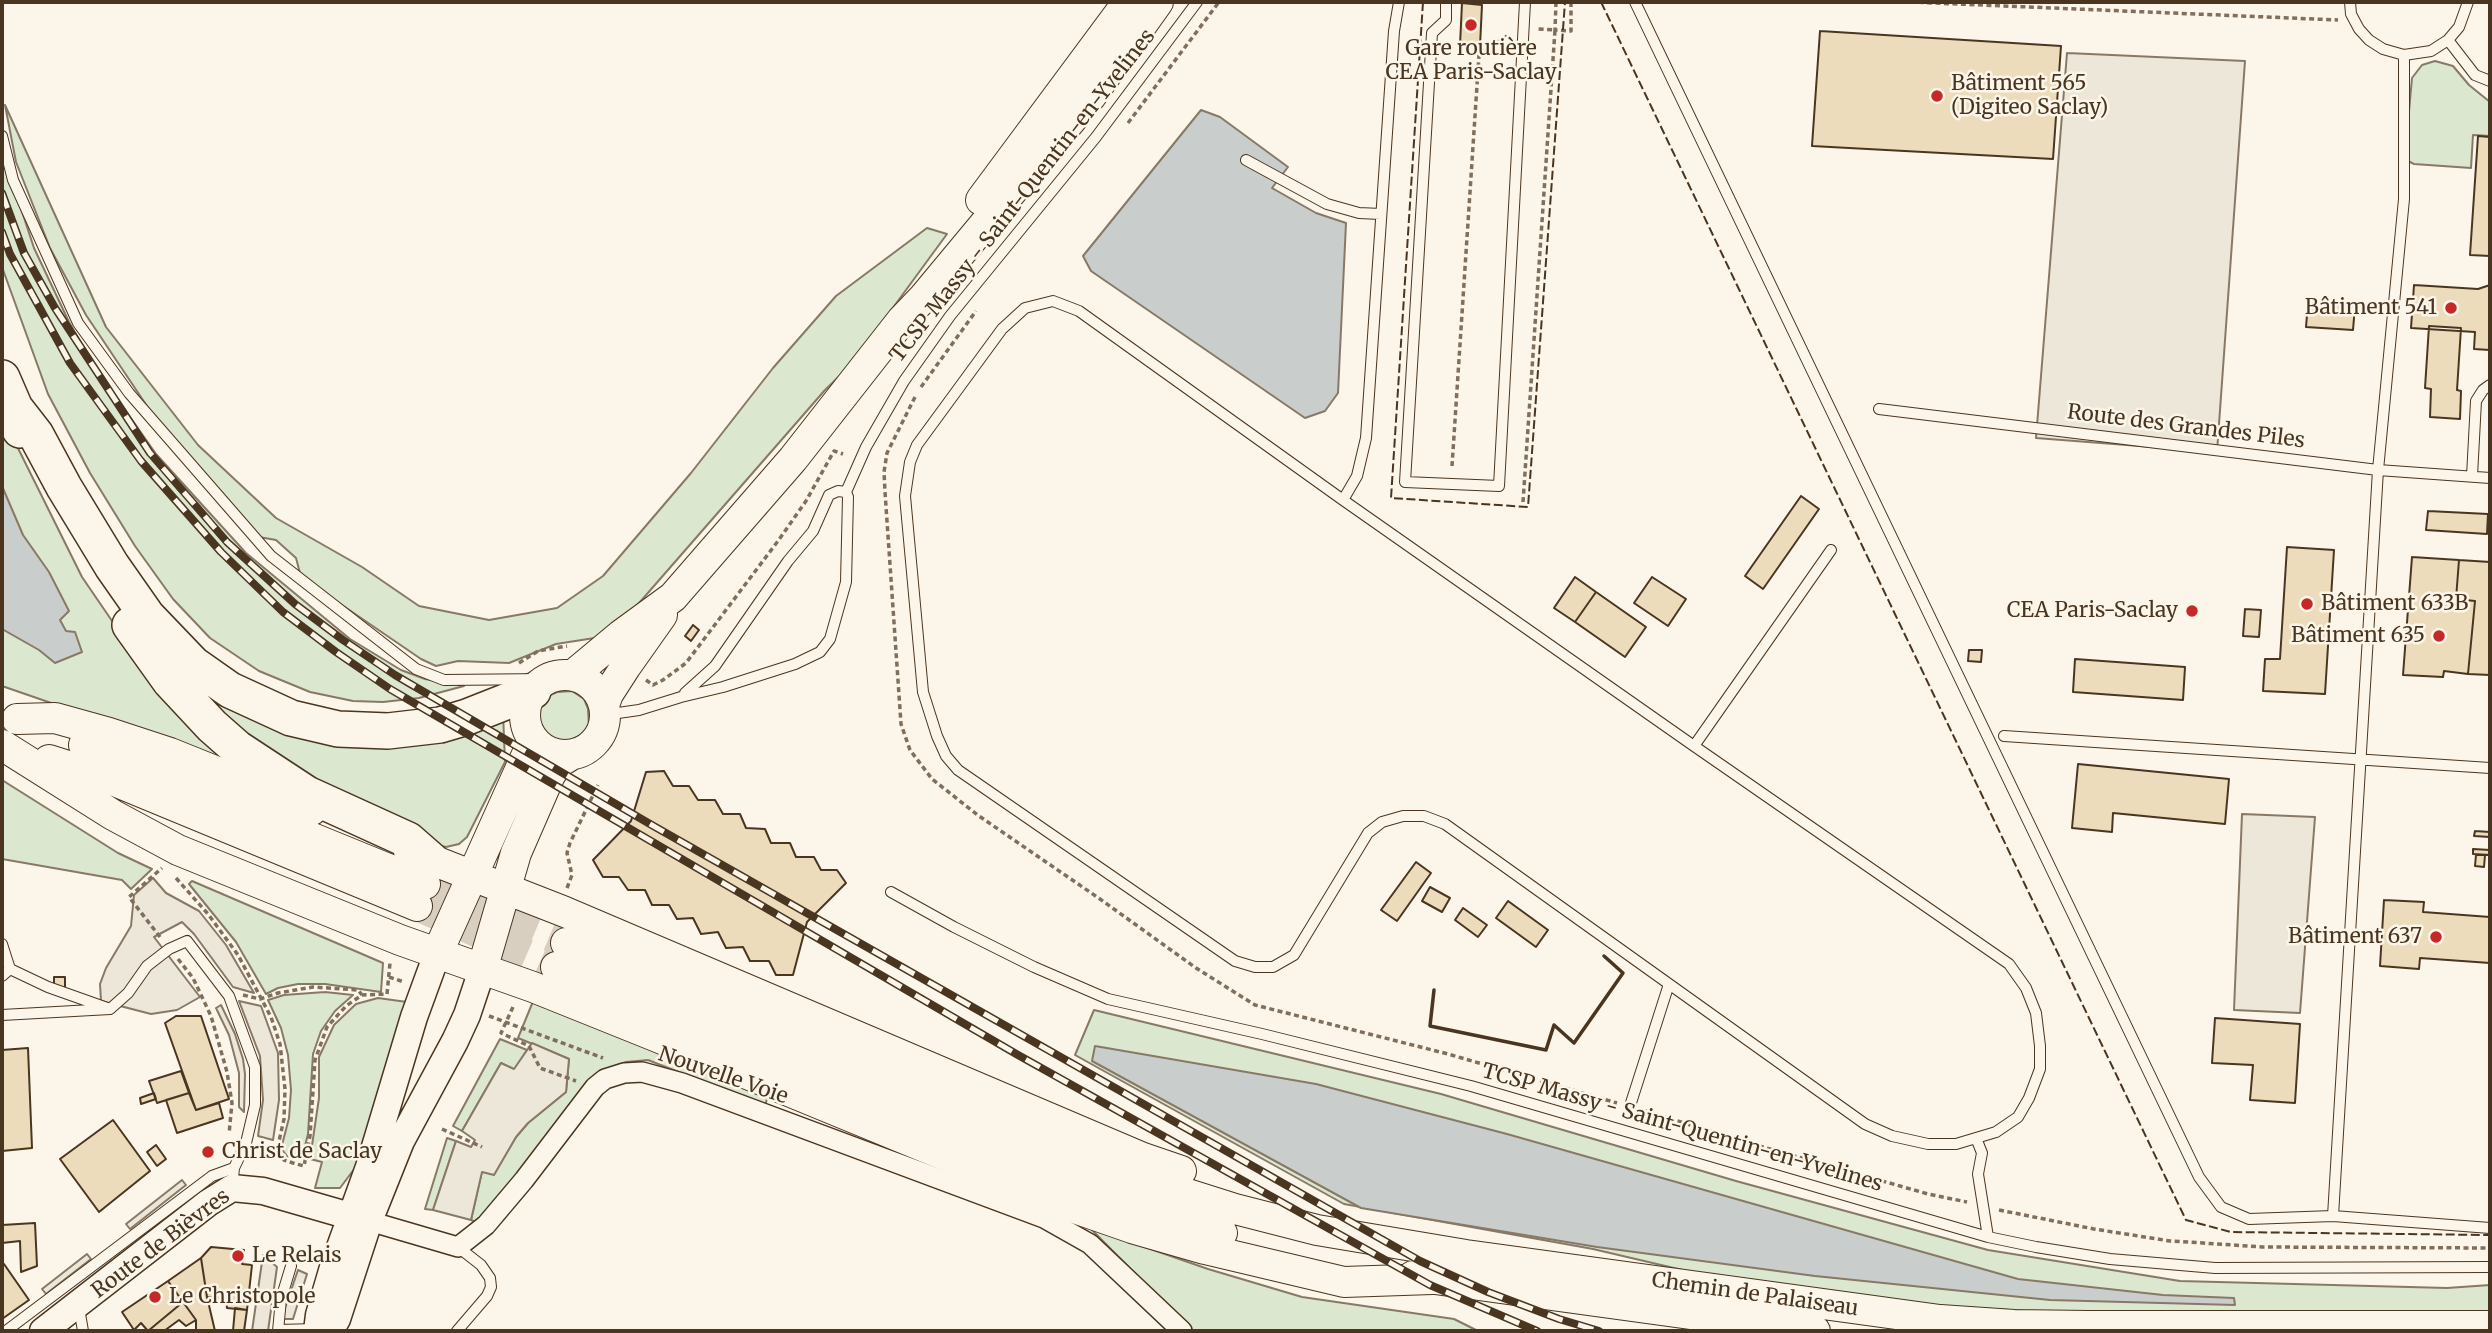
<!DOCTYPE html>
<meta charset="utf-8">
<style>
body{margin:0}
#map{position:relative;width:2492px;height:1333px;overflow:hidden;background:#fbf6e9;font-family:Merriweather,serif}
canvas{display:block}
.frame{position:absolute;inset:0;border:4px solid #4a3520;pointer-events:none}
</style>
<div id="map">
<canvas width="2492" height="1333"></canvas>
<div class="frame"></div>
</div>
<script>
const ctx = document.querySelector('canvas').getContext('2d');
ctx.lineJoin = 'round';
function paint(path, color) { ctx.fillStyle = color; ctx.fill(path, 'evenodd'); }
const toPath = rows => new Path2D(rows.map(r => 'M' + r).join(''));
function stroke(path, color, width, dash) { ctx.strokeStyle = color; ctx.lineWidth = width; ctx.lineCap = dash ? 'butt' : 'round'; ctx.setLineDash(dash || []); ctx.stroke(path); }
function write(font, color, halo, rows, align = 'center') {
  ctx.font = font + ' Merriweather,serif'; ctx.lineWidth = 5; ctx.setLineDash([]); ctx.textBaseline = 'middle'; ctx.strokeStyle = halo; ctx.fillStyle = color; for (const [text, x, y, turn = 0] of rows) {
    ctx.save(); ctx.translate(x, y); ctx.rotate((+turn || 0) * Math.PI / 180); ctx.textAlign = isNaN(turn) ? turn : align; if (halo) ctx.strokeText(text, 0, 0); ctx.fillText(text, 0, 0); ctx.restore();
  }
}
const green = toPath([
 [2435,61,2453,66,2469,85,2490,102,2490,136,2473,135,2471,168,2414,164,2408,161,2405,156,2412,78,2422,65,2435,61],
 [5,105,106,327,198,445,276,518,362,567,419,606,489,620,557,608,603,576,691,473,773,368,836,296,927,228,947,234,851,365,825,390,633,610,601,637,556,644,509,663,458,661,436,666,421,659,301,577,296,558,276,540,259,537,157,421,86,315,50,248,16,162,5,105],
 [2,151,34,248,69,322,95,367,156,454,246,553,350,639,401,670,425,679,464,686,419,698,383,702,353,701,310,692,259,671,210,638,173,599,135,546,90,473,48,394,2,267,2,151],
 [2,416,82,577,164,697,245,770,2,686,2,416],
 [179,669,313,732,503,713,505,762,467,837,459,844,446,847,428,843,334,799,239,731,179,669],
 [572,691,584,699,588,709,589,727,581,735,567,742,553,742,538,723,539,710,546,697,557,692,572,691],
 [2,780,118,853,152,869,131,889,122,880,2,859,2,780],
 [192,881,383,963,381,992,325,984,298,984,278,988,266,994,236,942,189,884,192,881],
 [325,992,353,995,335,1011,321,1031,313,1054,308,1134,302,1158,287,1156,283,1151,282,1145,289,1118,291,1090,288,1055,281,1028,268,1000,284,995,325,992],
 [378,998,407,1002,355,1168,340,1188,315,1188,322,1162,310,1159,319,1098,319,1057,334,1025,356,1004,378,998],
 [534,999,769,1092,765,1106,648,1060,626,1062,604,1070,518,1174,476,1222,471,1220,482,1171,494,1174,516,1137,528,1123,566,1092,569,1059,518,1038,534,999],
 [1094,1010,1441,1094,1736,1181,1988,1250,2180,1281,2447,1288,2490,1285,2490,1311,2026,1311,1926,1305,1708,1276,1593,1249,1344,1204,1075,1055,1094,1010],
 [500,1039,527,1050,514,1070,501,1063,462,1131,453,1126,500,1039],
 [447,1138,456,1141,433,1210,425,1209,447,1138],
 [1090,1228,1208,1269,1302,1297,1454,1319,1478,1331,1192,1331,1090,1228]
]);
const parking = toPath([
 [2067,53,2245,61,2217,452,2036,438,2067,53],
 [2242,814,2315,817,2300,1013,2234,1010,2242,814],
 [153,878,166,893,199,911,226,945,254,993,233,987,194,934,182,922,154,937,200,997,177,1010,151,1014,101,1001,100,984,106,968,131,926,134,895,153,878],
 [239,1001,261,1006,278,1053,279,1100,273,1140,258,1136,263,1100,260,1056,239,1001],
 [221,1005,235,1034,243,1059,245,1074,244,1112,239,1107,239,1073,229,1035,216,1008,221,1005],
 [532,1043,569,1059,566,1092,528,1123,516,1137,494,1175,482,1172,471,1220,433,1210,456,1141,471,1147,475,1140,462,1131,501,1063,514,1069,532,1043],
 [182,1180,186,1185,130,1229,126,1224,182,1180],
 [87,1254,91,1259,46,1294,42,1289,87,1254],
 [263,1255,277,1267,268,1331,252,1331,263,1255],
 [298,1270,307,1274,293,1319,284,1319,284,1311,298,1270]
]);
const water = toPath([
 [1201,110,1220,117,1288,167,1272,188,1316,213,1346,223,1338,393,1325,411,1305,418,1091,271,1083,256,1201,110],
 [2,486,23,535,49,572,69,611,60,620,66,631,75,632,82,652,55,663,39,650,2,629,2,486],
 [1095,1046,1316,1084,1507,1134,2018,1279,2163,1295,2234,1298,2235,1305,2050,1300,1815,1276,1597,1247,1361,1208,1092,1061,1095,1046]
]);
const building = toPath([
 [1462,3,1482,5,1480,46,1460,45,1462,3],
 [1820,31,2061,46,2053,159,1812,146,1820,31],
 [2478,136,2490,137,2490,256,2470,255,2478,136],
 [2414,285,2478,289,2490,285,2490,350,2474,349,2475,332,2411,328,2414,285],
 [2308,303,2355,306,2353,330,2306,327,2308,303],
 [2429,326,2461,328,2457,390,2461,391,2460,419,2430,417,2431,389,2425,388,2429,326],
 [1801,496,1819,509,1763,589,1745,576,1801,496],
 [2428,511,2488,514,2487,534,2426,530,2428,511],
 [2287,547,2334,550,2325,694,2263,691,2265,659,2280,659,2287,547],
 [2412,557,2459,560,2456,599,2475,601,2468,674,2444,671,2443,677,2403,675,2412,557],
 [2459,560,2490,562,2490,675,2468,674,2475,601,2456,599,2459,560],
 [1575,577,1596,592,1575,622,1554,608,1575,577],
 [1652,577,1686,599,1668,626,1634,603,1652,577],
 [1596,592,1646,627,1625,657,1575,622,1596,592],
 [2245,609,2261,610,2259,637,2243,636,2245,609],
 [693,625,699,630,691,641,685,636,693,625],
 [1969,650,1982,650,1981,662,1968,661,1969,650],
 [2075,659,2185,667,2183,700,2073,692,2075,659],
 [2078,764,2229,779,2225,824,2113,813,2112,832,2072,828,2078,764],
 [664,771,673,786,689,786,698,800,715,800,723,814,740,814,746,828,765,829,771,843,790,843,796,857,814,857,821,870,837,870,846,883,807,922,793,975,776,975,769,961,750,961,743,947,726,948,718,932,701,934,693,918,677,919,669,905,652,905,645,890,628,890,619,877,603,877,593,860,631,821,646,772,664,771],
 [2475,831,2490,832,2490,837,2474,836,2475,831],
 [2473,849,2490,850,2490,855,2473,854,2473,849],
 [2476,855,2485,855,2484,867,2475,866,2476,855],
 [1416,862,1431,873,1397,921,1381,910,1416,862],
 [1430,887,1450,898,1442,912,1422,901,1430,887],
 [2384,900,2424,902,2423,912,2490,917,2490,963,2420,958,2419,969,2380,966,2384,900],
 [1508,901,1548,930,1536,947,1496,918,1508,901],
 [1463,908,1487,925,1478,937,1455,920,1463,908],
 [54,977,65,977,65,988,54,987,54,977],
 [176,1016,201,1016,229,1099,196,1110,165,1023,176,1016],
 [2215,1018,2300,1024,2295,1103,2250,1100,2253,1065,2212,1063,2215,1018],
 [28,1048,32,1148,2,1151,2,1050,28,1048],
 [181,1071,189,1093,157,1103,149,1081,181,1071],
 [154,1093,156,1099,141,1104,140,1098,154,1093],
 [189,1093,196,1110,219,1103,223,1118,177,1133,166,1100,189,1093],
 [113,1120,150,1171,99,1212,60,1159,113,1120],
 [156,1145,166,1159,157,1166,147,1152,156,1145],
 [35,1223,37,1266,21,1272,20,1241,2,1243,2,1225,35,1223],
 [211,1247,244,1250,242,1264,252,1265,247,1310,227,1308,226,1298,207,1297,201,1258,211,1247],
 [201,1258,207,1297,215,1331,196,1331,196,1320,168,1281,201,1258],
 [4,1264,29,1300,2,1319,2,1265,4,1264],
 [168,1281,183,1302,148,1331,141,1323,134,1330,122,1312,168,1281],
 [183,1302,196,1320,186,1326,179,1320,164,1331,148,1331,183,1302],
 [235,1308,247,1310,244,1331,233,1331,235,1308]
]);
const primaryTunnel = toPath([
 [425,884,566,943],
 [417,906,556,967]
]);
const path = toPath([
 [1556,2,1555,30,1571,31,1571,2],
 [1910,2,2338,20],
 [1128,123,1219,2],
 [921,387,976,311],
 [915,397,887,453,884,472,885,492,901,724,910,750,932,779,979,816,1100,899,1196,968,1255,1005,1448,1054,1617,1103],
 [1452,466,1479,55,1507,36],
 [1523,502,1555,30,1537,29],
 [519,663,538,651,567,646],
 [646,680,653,685,663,680,686,663,778,541,806,501,834,451,843,454],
 [176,878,208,914,238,955,271,1017,280,1044,285,1089,284,1119,277,1150,284,1160,293,1163,304,1166,310,1136,315,1060,327,1027,346,1006,362,995,387,994,390,963],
 [567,888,572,875,567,853,570,843,598,785],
 [160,937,129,897,162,868],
 [178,959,193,978,211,1016,227,1072,232,1103,229,1134],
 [389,977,404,982],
 [243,995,260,999,278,993,313,987,358,990,362,995],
 [513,1007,501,1033,529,1046,540,1068,576,1081],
 [489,1016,603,1058],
 [1645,1111,1749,1143,1928,1194,1967,1202],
 [442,1129,482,1147],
 [1999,1210,2094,1229,2170,1241,2203,1243,2262,1247,2490,1248]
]);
const lane = toPath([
 [1399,2,1394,31,1366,438,1357,476,1343,500,1079,311,1053,301,1025,308,1002,329,917,445,910,462,905,496,923,692,937,736,946,756,958,770,1235,961,1255,967,1273,967,1294,955,1368,833,1382,822,1403,816,1424,816,1445,824,1669,984,1630,1106],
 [1446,2,1446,20,1432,33,1405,482,1499,486,1525,2],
 [1635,2,2199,1177,2221,1207,2249,1219,2333,1216,2490,1228],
 [2350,2,2351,14,2359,29,2369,40,2383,49,2404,55,2431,51,2448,40,2459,27,2468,2],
 [2448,40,2475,75,2490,81],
 [2,136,13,180,78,323,129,393,271,556,416,669,444,680,548,679],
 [1246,160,1327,204,1359,213,1381,214],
 [1879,409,2378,470,2490,478],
 [2472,476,2476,401,2483,390,2490,385],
 [846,492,866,447,904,381,950,316,1096,137,1197,2],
 [1343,500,1694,746,2009,964,2026,988,2036,1013,2040,1046,2040,1069,2029,1098,2018,1117,1996,1132,1956,1144,1928,1144,1892,1136,1865,1124,1669,984],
 [685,693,715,666,788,561,813,531,829,495,838,491,846,492],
 [604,715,639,710,681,697,723,687,795,664,820,652,830,639,846,582,848,497,846,492],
 [2004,736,2490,768],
 [1694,746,1831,550],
 [891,892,954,927,1034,967,1108,999,1262,1034,1471,1086,1988,1237,2036,1247,2110,1259,2215,1268,2490,1267],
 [2,944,10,969,48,987,110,1009],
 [2,976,10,969],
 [2,1015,110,1009,128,993,147,966,169,949,187,941,229,996,255,1067,255,1105,246,1143,234,1168,232,1188],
 [1976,1138,1982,1153,1978,1174,1988,1237],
 [2333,1216,2378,470,2404,199,2404,55],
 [79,1308,83,1331],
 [278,1330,316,1329],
 [6,1331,212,1176,234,1168],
 [278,1331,281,1299,291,1266],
 [457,1331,487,1296,491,1287,490,1278,481,1265,458,1247]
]);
const street = toPath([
 [369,1221,458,1247,486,1225,524,1180,595,1087,605,1079,624,1073,642,1072,682,1083,1044,1218,1090,1244,1182,1331]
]);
const secondary = toPath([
 [43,1331,208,1203,232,1188,263,1191,367,1221],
 [317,1331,319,1315,334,1264,369,1167,414,1017,437,954],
 [330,1331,337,1319,369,1221,401,1141,455,1041,467,1015,482,970]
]);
const primary = toPath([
 [981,200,1128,2],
 '525 715a40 40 0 1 1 80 0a40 40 0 1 1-80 0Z',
 [573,675,621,635,673,597,793,459,902,320,924,297,1091,96,1158,2],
 [604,705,608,694,626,666,662,615],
 [17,719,55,718,109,733,170,753,312,810],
 [2,745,113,815,178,850,400,940,533,987,655,1036,1063,1204,1132,1228,1205,1249,1344,1282,1432,1279],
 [84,745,425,884],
 [49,760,112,780,417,906],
 [409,851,565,912,1143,1158,1181,1171],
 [566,943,1049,1146,1118,1172,1235,1209,1317,1230,1466,1255,1940,1320,2014,1325,2088,1326,2490,1326],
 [437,954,533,741],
 [556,967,1074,1182,1126,1202,1222,1233],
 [482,970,516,853,550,775,558,763,571,755],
 [1413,1276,1815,1331]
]);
const highway = toPath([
 [2,378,15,408,20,430],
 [15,408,36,435,64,487,112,566,147,616,193,664,230,690,291,718,338,729,388,731,440,725,467,717,533,691],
 [130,625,170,681,212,726,237,748,307,794,408,840,432,861]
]);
const rail = toPath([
 [2,193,24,253,55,308,150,453,227,542,295,604,343,640,395,675,650,824,1420,1261,1488,1292,1559,1319,1599,1331],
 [2,232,10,254,70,363,141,461,221,552,283,612,336,652,390,689,1018,1055,1430,1285,1537,1331]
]);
const fence = toPath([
 [1423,2,1391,498,1528,507,1565,2],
 [1601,2,2186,1220,2231,1232,2490,1235]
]);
const wall = toPath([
 [1434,990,1430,1026,1546,1050,1554,1025,1574,1043,1623,973,1604,956]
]);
const markers = [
 [1471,25,7,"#c62828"],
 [1937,96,7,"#c62828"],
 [2451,308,7,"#c62828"],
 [2307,604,7,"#c62828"],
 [2192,611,7,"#c62828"],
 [2439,636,7,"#c62828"],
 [2436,937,7,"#c62828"],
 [208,1152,7,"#c62828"],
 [238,1256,7,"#c62828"],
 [155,1297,7,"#c62828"]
];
const poiNames = [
 ["Gare routière",1471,49,"center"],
 ["CEA Paris-Saclay",1471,73,"center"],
 ["Bâtiment 565",1951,84],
 ["(Digiteo Saclay)",1951,108],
 ["Bâtiment 541",2437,308,"right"],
 ["Bâtiment 633B",2321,604],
 ["CEA Paris-Saclay",2178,611,"right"],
 ["Bâtiment 635",2425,636,"right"],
 ["Bâtiment 637",2422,937,"right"],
 ["Christ de Saclay",222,1152],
 ["Le Relais",252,1256],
 ["Le Christopole",169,1297]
];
const streetNames = [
 ["TCSP Massy - Saint-Quentin-en-Yvelines",1023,196,-52],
 ["Route des Grandes Piles",2186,427,7],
 ["Nouvelle Voie",723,1076,19],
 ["TCSP Massy - Saint-Quentin-en-Yvelines",1682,1128,16],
 ["Route de Bièvres",161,1244,-37],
 ["Chemin de Palaiseau",1755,1295,8]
];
paint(green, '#dce7d0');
stroke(green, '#887966', 2);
paint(parking, '#ede7d9');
stroke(parking, '#887966', 2);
paint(water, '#c9cecd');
stroke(water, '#887966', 2);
paint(building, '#ecdcbc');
stroke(building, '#4a3520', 2);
stroke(primaryTunnel, '#d8cfc1', 30, [30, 15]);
stroke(lane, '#4a3520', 12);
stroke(street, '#4a3520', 22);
stroke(secondary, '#4a3520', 29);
stroke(primary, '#4a3520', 32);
stroke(highway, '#4a3520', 38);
stroke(path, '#7f6f5c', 3.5, [5, 3.5]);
stroke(lane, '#fbf6e9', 10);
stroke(street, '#fbf6e9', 19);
stroke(secondary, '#fbf6e9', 26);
stroke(primary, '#fbf6e9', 30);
stroke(highway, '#fbf6e9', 35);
stroke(rail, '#4a3520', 8);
stroke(rail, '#fbf6e9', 5, [16]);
stroke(fence, '#4a3520', 2, [9, 3.5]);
stroke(wall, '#4a3520', 3.5);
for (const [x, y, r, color] of markers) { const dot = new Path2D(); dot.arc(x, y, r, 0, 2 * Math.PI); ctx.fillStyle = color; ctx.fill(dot); stroke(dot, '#fbf6e9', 2.5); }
write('21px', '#4a3520', '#fbf6e9', poiNames, 'left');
write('21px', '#4a3520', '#fbf6e9', streetNames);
</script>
